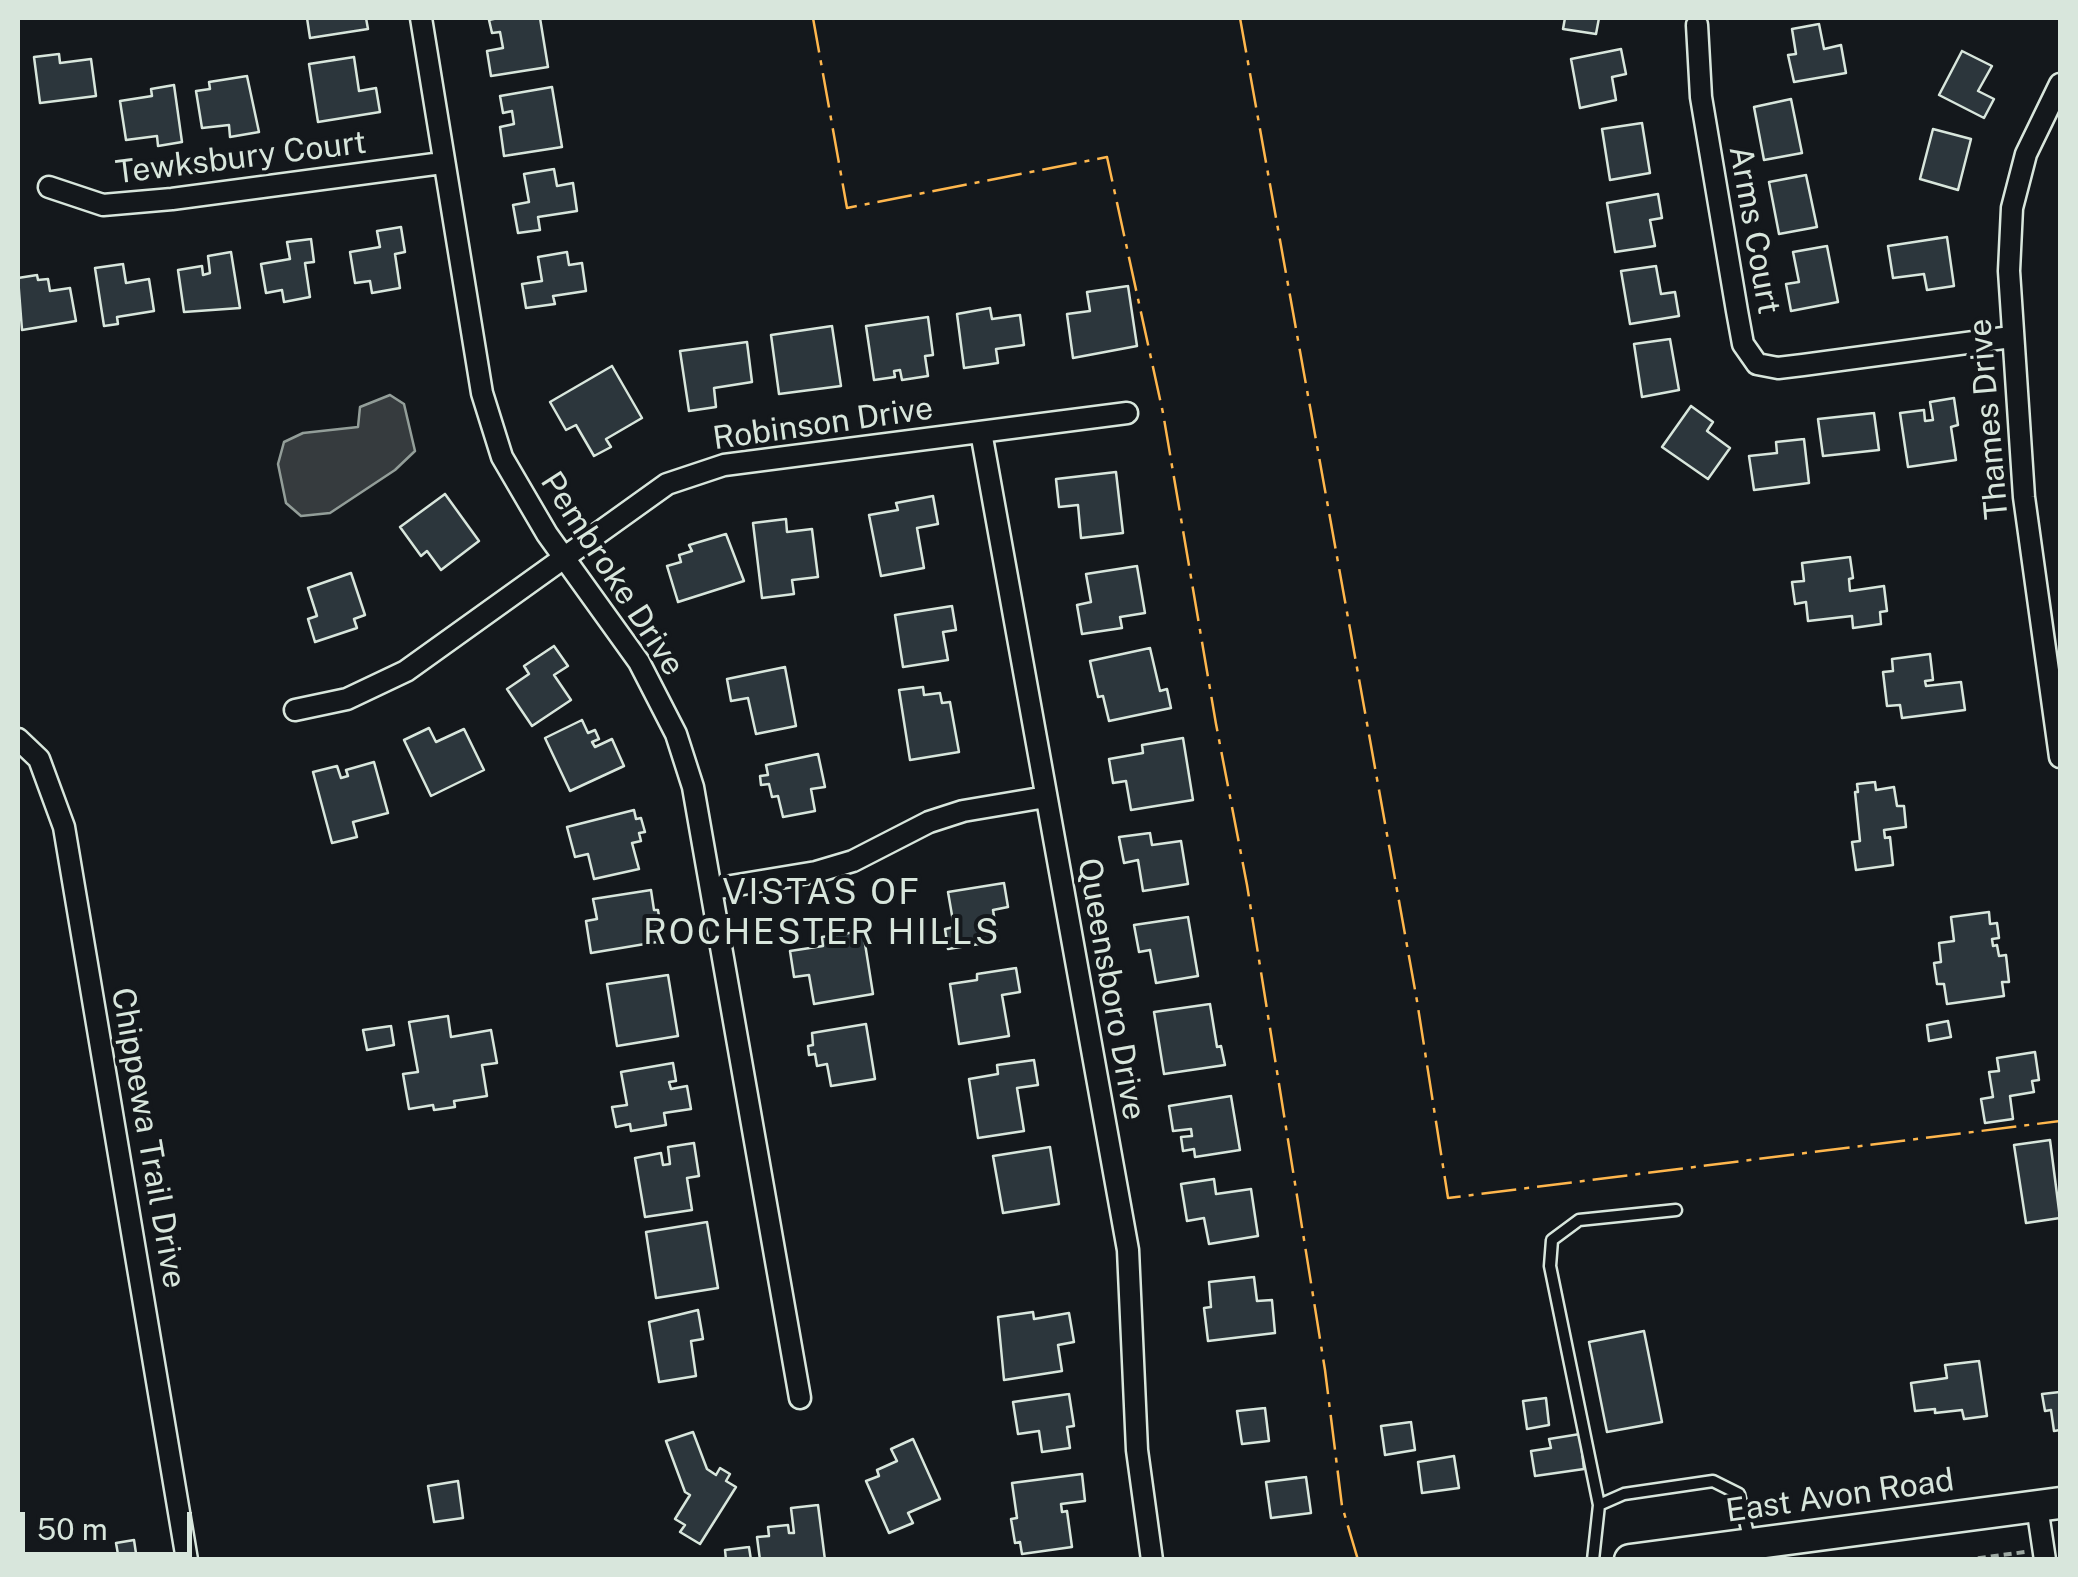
<!DOCTYPE html>
<style>
body{margin:0}
#map{position:relative;width:2078px;height:1577px;overflow:hidden;background:#14181c;font-family:"Public Sans",sans-serif}
canvas{display:block}
.frame{position:absolute;inset:0;border:20px solid #d8e6dc;pointer-events:none}
.scale{position:absolute;left:20px;top:1512px;width:172px;height:45px;box-sizing:border-box;border:5px solid #d8e6dc;border-top:0;padding-left:12px;font-size:30px;line-height:35px;white-space:nowrap;color:#d8e6dc;-webkit-text-stroke:8px #14181c;paint-order:stroke}
</style>
<div id="map">
<canvas width="2078" height="1577"></canvas>
<div class="frame"></div>
<div class="scale">50 m</div>
</div>
<script>
const ctx = document.querySelector('canvas').getContext('2d');
ctx.lineJoin = 'round';
function paint(path, color) { ctx.fillStyle = color; ctx.fill(path, 'evenodd'); }
const toPath = rows => new Path2D(rows.map(r => 'M' + r).join(''));
function stroke(path, color, width, dash) { ctx.strokeStyle = color; ctx.lineWidth = width; ctx.lineCap = dash ? 'butt' : 'round'; ctx.setLineDash(dash || []); ctx.stroke(path); }
function write(font, color, halo, rows, align = 'center') {
  ctx.font = font + ' "Public Sans",sans-serif'; ctx.lineWidth = 8; ctx.setLineDash([]); ctx.textBaseline = 'middle'; ctx.strokeStyle = halo; ctx.fillStyle = color; for (const [text, x, y, turn = 0] of rows) {
    ctx.save(); ctx.translate(x, y); ctx.rotate((+turn || 0) * Math.PI / 180); ctx.textAlign = isNaN(turn) ? turn : align; if (halo) ctx.strokeText(text, 0, 0); ctx.fillText(text, 0, 0); ctx.restore();
  }
}
const water = toPath([
 [390,395,404,404,415,451,395,470,330,513,301,516,286,503,278,464,284,442,303,433,358,427,360,407,390,395]
]);
const building = toPath([
 [307,18,366,18,368,29,310,38,307,18],
 [498,18,540,18,548,67,491,76,487,51,503,48,500,32,492,33,489,20,498,18],
 [1565,18,1599,18,1596,34,1563,29,1565,18],
 [1819,24,1824,49,1841,45,1846,73,1794,82,1788,55,1796,54,1792,29,1819,24],
 [1621,49,1626,74,1612,77,1616,100,1580,108,1571,59,1621,49],
 [1962,51,1992,66,1978,91,1994,99,1984,118,1939,95,1962,51],
 [59,54,60,63,91,59,96,96,40,103,34,57,59,54],
 [354,57,359,91,376,88,380,112,318,122,309,64,354,57],
 [247,76,259,132,230,137,229,125,202,128,196,91,210,89,209,82,247,76],
 [174,85,182,142,158,146,157,136,126,140,120,101,152,96,151,89,174,85],
 [552,87,562,147,504,156,500,127,514,124,512,111,503,113,500,96,552,87],
 [1791,99,1802,153,1764,160,1754,107,1791,99],
 [1642,123,1650,173,1610,180,1602,129,1642,123],
 [1933,129,1971,139,1958,190,1920,179,1933,129],
 [554,169,557,186,573,183,577,211,538,217,540,230,518,233,513,205,529,202,524,174,554,169],
 [1806,175,1817,227,1779,234,1769,182,1806,175],
 [1658,194,1662,218,1650,220,1655,246,1615,252,1607,203,1658,194],
 [401,227,405,252,395,254,400,288,372,293,370,281,355,283,350,252,380,247,377,231,401,227],
 [1947,237,1954,286,1927,290,1924,274,1893,278,1888,246,1947,237],
 [311,239,314,262,305,263,310,297,284,302,282,290,266,293,261,264,290,259,287,242,311,239],
 [1827,246,1838,302,1791,311,1786,284,1799,282,1793,252,1827,246],
 [231,252,240,308,184,312,178,270,202,266,203,275,210,273,208,256,231,252],
 [567,252,569,265,582,263,586,291,553,296,555,304,526,308,522,284,542,281,538,257,567,252],
 [123,264,126,283,149,279,154,311,117,317,118,324,104,326,95,268,123,264],
 [1656,266,1661,294,1675,292,1679,316,1630,324,1621,271,1656,266],
 [37,275,38,280,48,279,50,291,70,288,76,321,22,330,18,278,37,275],
 [1128,286,1137,346,1073,358,1067,314,1090,311,1087,292,1128,286],
 [990,308,992,319,1020,315,1024,345,996,349,998,363,964,368,957,314,990,308],
 [928,317,933,355,925,356,928,376,902,380,900,370,894,371,895,377,874,380,866,326,928,317],
 [832,326,841,386,779,394,771,335,832,326],
 [1670,339,1679,390,1642,397,1634,344,1670,339],
 [747,342,752,382,714,388,716,407,689,411,680,351,747,342],
 [612,366,642,418,606,439,611,447,594,456,576,425,566,430,550,402,612,366],
 [1954,398,1958,425,1951,427,1956,460,1908,467,1900,413,1924,410,1925,421,1933,420,1930,402,1954,398],
 [1691,406,1713,422,1707,431,1730,448,1708,479,1662,447,1691,406],
 [1874,413,1879,450,1823,456,1818,419,1874,413],
 [1804,439,1809,483,1754,490,1749,456,1777,453,1776,442,1804,439],
 [1116,472,1123,533,1081,538,1078,505,1059,507,1056,479,1116,472],
 [445,494,479,541,441,570,427,551,421,556,400,527,445,494],
 [933,496,938,524,917,528,924,568,881,576,869,515,898,510,896,503,933,496],
 [786,519,787,532,812,529,818,577,792,580,794,594,762,598,753,523,786,519],
 [726,534,744,581,678,602,667,566,681,562,679,555,692,551,689,545,726,534],
 [1850,557,1853,578,1849,579,1850,591,1884,586,1887,611,1880,612,1881,624,1853,628,1852,616,1808,621,1806,602,1795,604,1792,582,1804,581,1802,563,1850,557],
 [1137,566,1145,613,1120,617,1122,628,1082,634,1077,605,1091,602,1086,574,1137,566],
 [351,573,365,615,354,619,357,628,315,642,308,619,317,616,308,588,351,573],
 [952,606,956,630,943,632,948,660,903,667,895,615,952,606],
 [554,646,568,666,554,675,571,700,532,726,507,689,529,674,524,666,554,646],
 [1150,648,1160,691,1167,689,1171,708,1109,721,1103,696,1098,697,1090,661,1150,648],
 [1930,654,1933,680,1925,681,1926,686,1961,682,1965,710,1902,718,1900,705,1887,706,1883,672,1893,671,1892,659,1930,654],
 [785,667,796,726,756,734,748,698,731,701,727,679,785,667],
 [923,687,924,695,940,693,942,703,950,702,959,752,910,760,899,690,923,687],
 [582,720,588,733,595,730,599,739,592,742,595,747,612,739,624,766,570,791,545,738,582,720],
 [429,728,436,742,464,729,484,770,431,796,404,740,429,728],
 [1183,738,1193,800,1131,810,1126,781,1113,783,1109,759,1143,753,1142,745,1183,738],
 [818,754,825,787,811,789,815,811,783,817,778,796,772,797,769,784,761,785,760,776,768,775,766,765,818,754],
 [374,762,388,813,353,822,357,837,332,843,313,772,337,766,341,778,348,776,346,770,374,762],
 [1875,782,1876,790,1894,787,1897,806,1904,806,1906,827,1884,830,1885,838,1890,837,1893,865,1856,870,1852,842,1860,841,1855,792,1858,792,1857,784,1875,782],
 [634,810,636,819,641,818,645,832,639,833,641,841,632,843,639,869,594,879,588,854,575,857,567,827,634,810],
 [1150,833,1152,845,1181,841,1188,884,1143,891,1138,860,1124,863,1119,837,1150,833],
 [1004,883,1008,907,993,910,998,941,948,949,945,929,954,927,948,892,1004,883],
 [651,890,654,910,658,910,663,941,591,953,586,921,597,919,593,899,651,890],
 [1989,912,1990,924,1997,923,1999,938,1992,939,1993,946,1997,945,1999,956,2006,955,2009,982,2002,982,2004,996,1947,1004,1944,984,1937,984,1934,963,1941,962,1939,943,1954,941,1951,917,1989,912],
 [1188,917,1198,976,1156,983,1150,950,1139,952,1134,925,1188,917],
 [863,931,873,994,814,1004,809,975,794,977,790,951,823,946,822,937,863,931],
 [1016,968,1020,992,1002,995,1009,1036,959,1044,950,984,977,980,977,974,1016,968],
 [668,975,678,1036,617,1046,607,984,668,975],
 [1210,1004,1217,1047,1221,1046,1225,1065,1164,1074,1154,1012,1210,1004],
 [448,1016,451,1037,491,1030,497,1063,482,1065,487,1096,454,1101,455,1107,434,1110,433,1105,409,1109,403,1074,418,1072,409,1022,448,1016],
 [1948,1021,1951,1037,1929,1041,1927,1025,1948,1021],
 [866,1024,875,1079,831,1086,827,1064,817,1066,815,1054,809,1055,808,1046,813,1045,812,1033,866,1024],
 [391,1026,394,1045,367,1050,363,1030,391,1026],
 [2035,1052,2039,1080,2032,1081,2034,1092,2010,1096,2013,1119,1985,1123,1981,1099,1993,1097,1989,1072,1999,1071,1997,1058,2035,1052],
 [1034,1060,1038,1085,1017,1088,1024,1131,978,1138,969,1079,998,1074,997,1065,1034,1060],
 [673,1063,676,1081,669,1082,671,1089,687,1086,691,1109,664,1113,666,1125,631,1131,630,1124,616,1127,612,1107,627,1105,621,1072,673,1063],
 [1231,1096,1240,1150,1195,1157,1194,1149,1183,1151,1181,1137,1192,1136,1191,1129,1173,1131,1169,1106,1231,1096],
 [2050,1140,2060,1218,2026,1223,2014,1145,2050,1140],
 [694,1143,699,1176,687,1178,692,1210,645,1217,635,1158,661,1153,663,1165,670,1164,668,1147,694,1143],
 [1050,1147,1059,1204,1003,1213,993,1156,1050,1147],
 [1214,1179,1216,1194,1251,1189,1258,1236,1209,1244,1204,1218,1187,1221,1181,1184,1214,1179],
 [707,1222,718,1288,656,1298,646,1232,707,1222],
 [1254,1277,1257,1301,1272,1300,1275,1333,1208,1341,1204,1308,1211,1307,1209,1282,1254,1277],
 [698,1310,703,1339,691,1341,696,1376,659,1382,649,1322,698,1310],
 [1033,1312,1034,1319,1069,1313,1074,1342,1058,1345,1062,1371,1004,1380,998,1317,1033,1312],
 [1644,1331,1662,1422,1607,1432,1589,1342,1644,1331],
 [1979,1361,1987,1416,1964,1419,1962,1410,1935,1413,1935,1409,1915,1411,1911,1383,1947,1378,1945,1365,1979,1361],
 [2060,1392,2060,1430,2054,1431,2051,1410,2045,1411,2042,1394,2060,1392],
 [1069,1394,1074,1426,1067,1427,1070,1448,1042,1452,1039,1431,1018,1434,1013,1402,1069,1394],
 [1546,1398,1549,1425,1527,1429,1523,1401,1546,1398],
 [1265,1408,1269,1441,1242,1444,1237,1411,1265,1408],
 [1411,1422,1415,1450,1385,1455,1381,1426,1411,1422],
 [693,1432,707,1469,716,1475,720,1468,730,1474,726,1481,736,1487,700,1544,680,1532,685,1525,675,1519,690,1495,685,1492,666,1441,693,1432],
 [1580,1434,1584,1469,1535,1476,1531,1451,1551,1448,1549,1439,1580,1434],
 [913,1439,940,1499,908,1513,913,1523,889,1533,866,1481,879,1476,877,1470,897,1461,891,1449,913,1439],
 [1454,1456,1459,1488,1422,1493,1418,1462,1454,1456],
 [1082,1474,1085,1501,1061,1504,1062,1512,1067,1511,1072,1547,1022,1554,1020,1542,1015,1543,1011,1519,1017,1518,1012,1483,1082,1474],
 [1306,1477,1311,1513,1271,1518,1266,1482,1306,1477],
 [458,1481,463,1518,434,1522,428,1486,458,1481],
 [818,1505,825,1560,760,1560,757,1537,769,1536,768,1527,788,1525,789,1533,794,1533,791,1508,818,1505],
 [134,1540,137,1560,119,1560,116,1543,134,1540],
 [749,1547,751,1560,726,1560,725,1550,749,1547]
]);
const path = toPath([
 [1965,1560,2025,1552]
]);
const lane = toPath([
 [1599,1505,1550,1266,1552,1240,1579,1220,1676,1210],
 [1593,1560,1599,1505,1624,1494,1713,1481,1739,1494,1750,1543]
]);
const street = toPath([
 [421,18,482,393,502,457,547,534,639,662,676,734,693,787,800,1398],
 [1697,25,1701,97,1737,311,1743,344,1757,364,1778,368,1803,365,2011,337],
 [2060,84,2026,154,2012,208,2009,271,2024,497,2060,757],
 [49,187,103,205,172,199,442,163],
 [981,432,1128,1250,1137,1450,1152,1560],
 [295,710,347,699,406,671,667,484,724,465,1127,413],
 [18,739,39,759,64,827,187,1560],
 [713,889,816,872,853,861,929,822,963,811,1046,797],
 [2037,1506,2045,1560]
]);
const secondary = toPath([
 [1630,1560,2060,1503]
]);
const power = toPath([
 [813,18,847,208,1107,157,1163,413,1216,724,1247,885,1325,1370,1342,1506,1358,1560],
 [1240,18,1417,1001,1448,1198,2060,1121]
]);
const streetNames = [
 ["Tewksbury Court",241,158,-7],
 ["Arms Court",1754,230,80],
 ["Thames Drive",1989,419,-95],
 ["Robinson Drive",823,424,-8],
 ["Pembroke Drive",612,574,57],
 ["Queensboro Drive",1111,989,80],
 ["Chippewa Trail Drive",148,1138,80],
 ["East Avon Road",1840,1496,-8]
];
const neighbourhoodNames = [
 ["VISTAS OF",822,893],
 ["ROCHESTER HILLS",822,933]
];
paint(water, '#363b3e');
stroke(water, '#939e99', 2.5);
paint(building, '#2c363c');
stroke(building, '#d8e6dc', 2.5);
stroke(lane, '#d8e6dc', 15);
stroke(street, '#d8e6dc', 25);
stroke(secondary, '#d8e6dc', 35);
stroke(path, '#9da8a2', 4, [8, 5]);
stroke(lane, '#14181c', 10);
stroke(street, '#14181c', 20);
stroke(secondary, '#14181c', 30);
stroke(power, '#ffb74d', 2.5, [35, 8, 5, 8]);
write('32px', '#d8e6dc', '#14181c', streetNames);
ctx.letterSpacing = '2.5px';
write('35px', '#d8e6dc', '#14181c', neighbourhoodNames);
ctx.letterSpacing = '0px';
</script>
